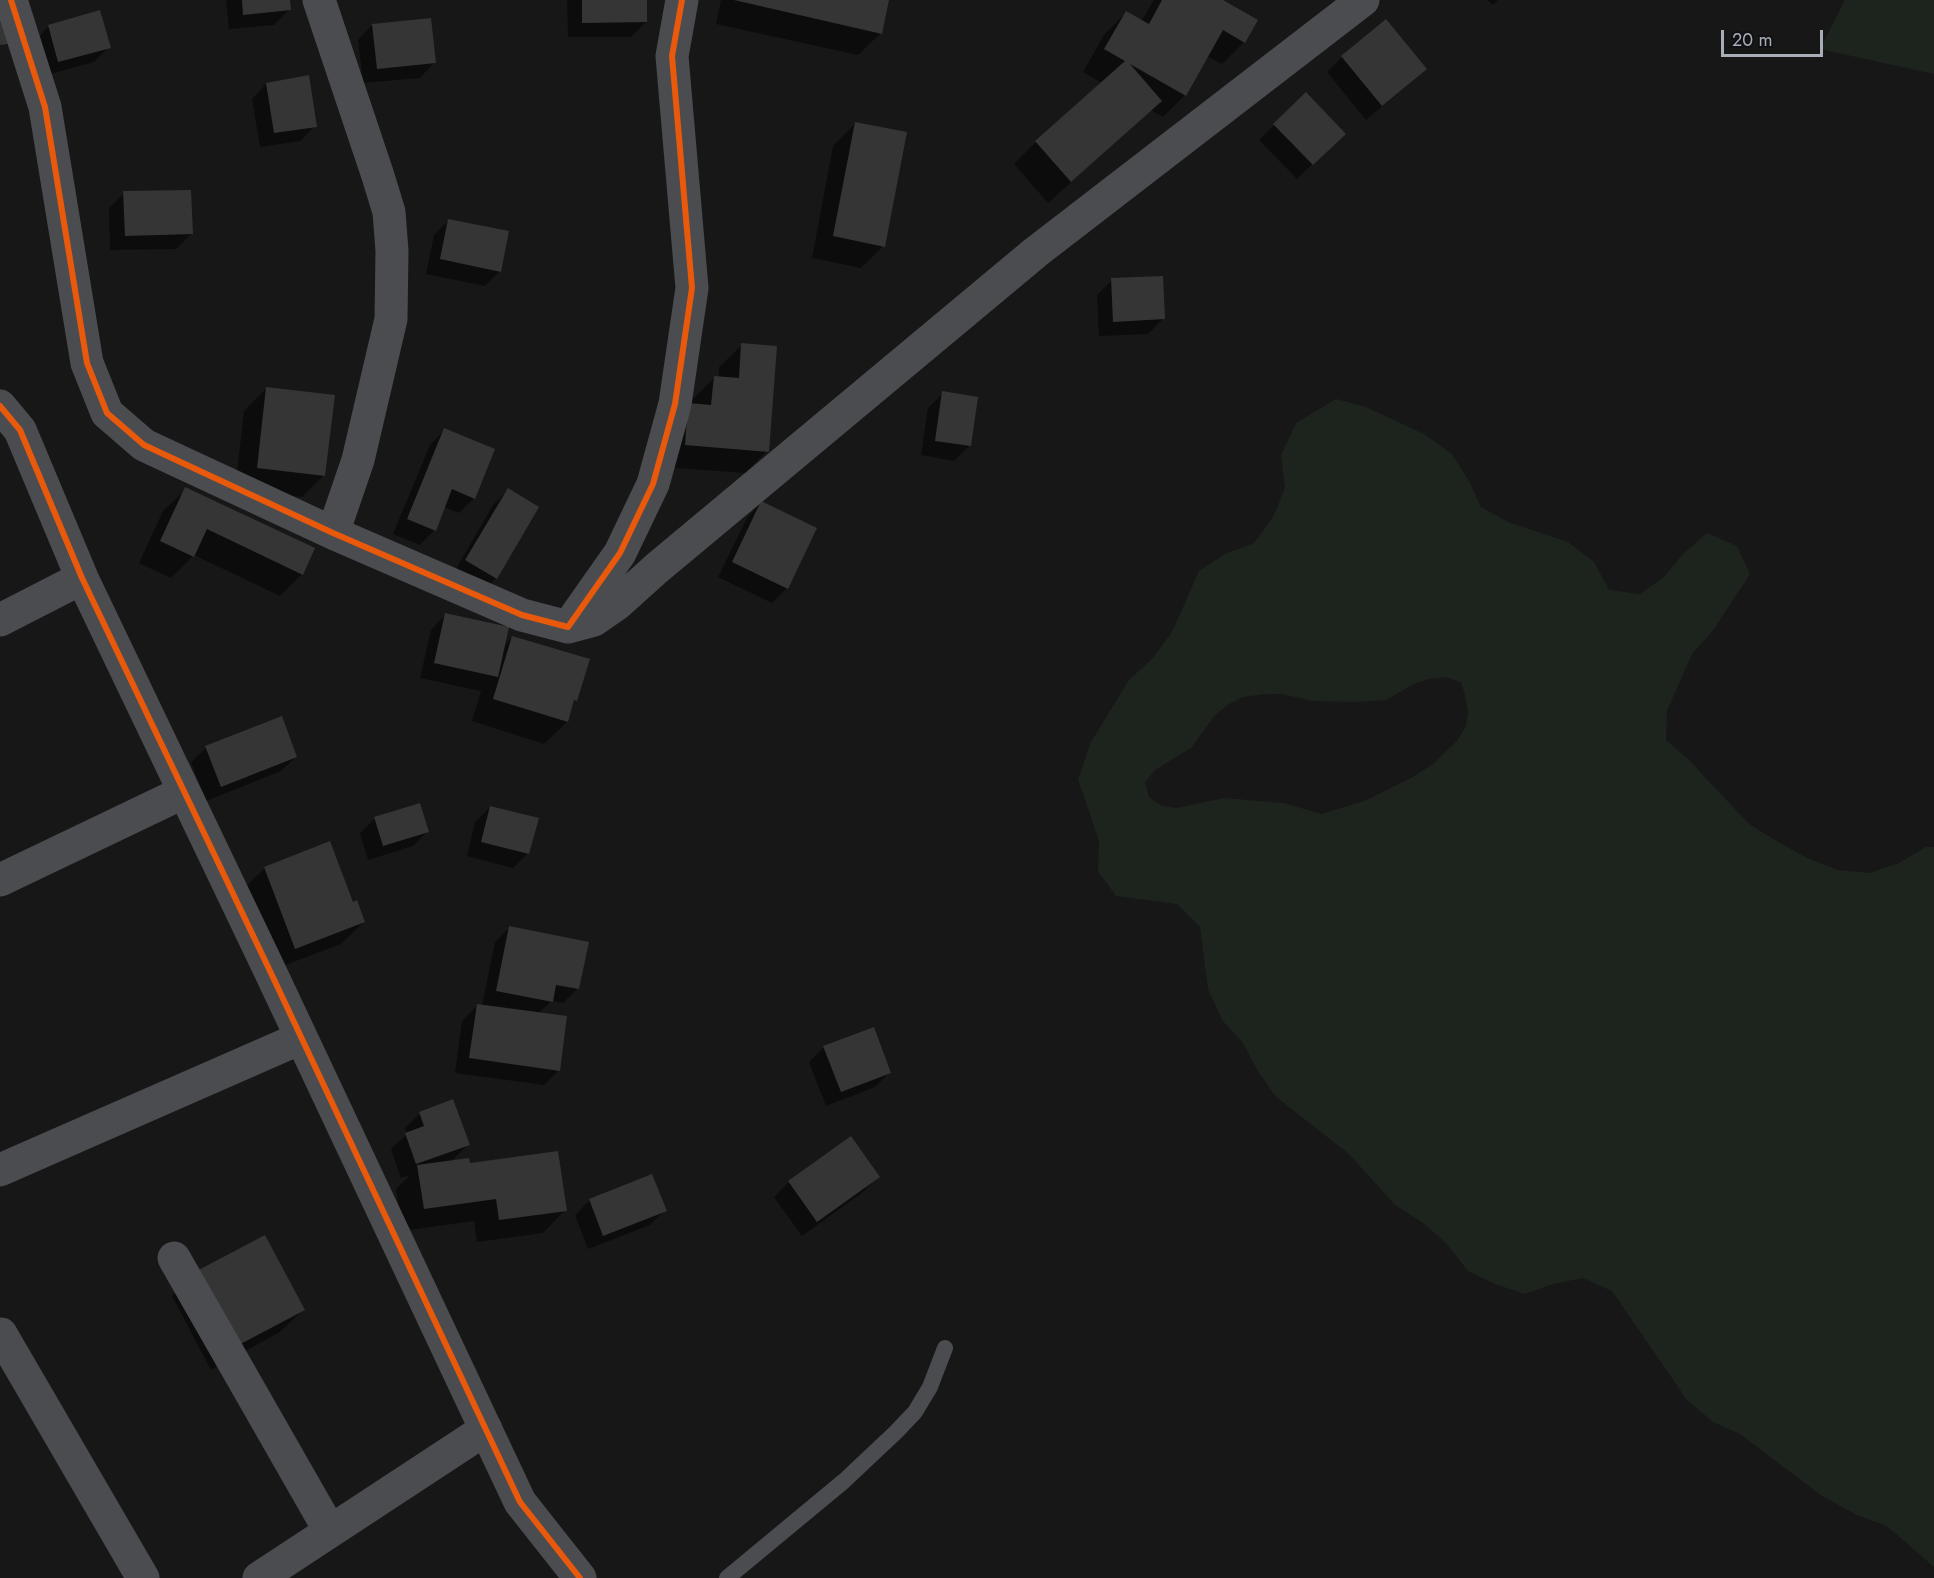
<!DOCTYPE html>
<style>
body{margin:0}
#map{position:relative;width:1934px;height:1578px;overflow:hidden;background:#171717;font-family:Jost,sans-serif}
canvas{display:block}
.scale{position:absolute;left:1721px;top:30px;width:102px;height:27px;box-sizing:border-box;border:3px solid #a8adb8;border-top:0;padding-left:8px;font-size:18px;line-height:21px;white-space:nowrap;color:#a8adb8;-webkit-text-stroke:4px #111113;paint-order:stroke}
</style>
<div id="map">
<canvas width="1934" height="1578"></canvas>
<div class="scale">20 m</div>
</div>
<script>
const ctx = document.querySelector('canvas').getContext('2d');
ctx.lineJoin = 'round';
function paint(path, color) { ctx.fillStyle = color; ctx.fill(path, 'evenodd'); }
const toPath = rows => new Path2D(rows.map(r => 'M' + r).join(''));
function stroke(path, color, width, dash) { ctx.strokeStyle = color; ctx.lineWidth = width; ctx.lineCap = dash ? 'butt' : 'round'; ctx.setLineDash(dash || []); ctx.stroke(path); }
const green = toPath([
 [1845,0,1934,0,1934,74,1820,49],
 [1336,399,1366,407,1424,434,1452,454,1469,481,1481,507,1508,522,1568,542,1594,562,1609,590,1640,594,1664,577,1684,553,1707,533,1737,546,1750,574,1714,629,1692,654,1667,711,1666,740,1688,759,1749,824,1780,843,1809,859,1838,870,1870,873,1899,863,1926,847,1934,847,1934,1567,1887,1526,1857,1515,1822,1496,1740,1434,1713,1422,1687,1400,1612,1291,1583,1278,1553,1284,1525,1294,1495,1284,1468,1271,1446,1243,1422,1222,1395,1205,1349,1154,1275,1096,1258,1071,1243,1043,1222,1020,1208,989,1200,927,1177,904,1116,896,1098,871,1099,841,1078,779,1091,742,1129,680,1153,658,1172,632,1199,571,1225,554,1254,543,1273,517,1285,488,1281,455,1296,423],
 [1446,677,1461,682,1465,695,1468,712,1466,726,1457,741,1433,764,1413,777,1367,800,1322,814,1283,803,1224,798,1177,808,1162,806,1149,797,1145,782,1155,770,1191,748,1215,715,1229,704,1243,697,1266,694,1282,694,1313,701,1354,702,1386,700,1414,684,1428,679]
]);
const shadow = toPath([
 [226,0,288,0,289,10,274,25,229,29],
 [567,0,645,0,646,22,631,37,568,37],
 [721,0,888,0,881,33,858,55,716,24],
 [1154,0,1220,0,1244,42,1222,64,1207,56,1185,95,1163,117,1151,110,1048,203,1014,164,1036,142,1102,83,1083,72,1104,35,1126,13,1141,22],
 [1487,0,1498,0,1493,5],
 [1386,21,1425,69,1410,83,1366,120,1327,72,1342,57],
 [372,25,434,63,420,78,363,83,358,40],
 [48,27,109,47,94,62,43,76,34,42],
 [266,84,315,126,300,141,260,147,252,99],
 [1306,94,1329,148,1297,179,1259,140],
 [856,123,883,246,861,268,812,258,833,146],
 [124,193,191,234,176,249,110,250,109,208],
 [449,220,500,271,485,286,426,274,434,235],
 [1112,280,1163,319,1148,334,1099,336,1097,295],
 [742,345,767,451,745,473,663,467,692,400,714,378,719,378,719,367],
 [266,389,324,475,302,497,235,490,244,411],
 [943,393,969,446,954,461,921,455,928,408],
 [444,430,474,498,459,513,444,507,434,530,420,545,393,534,430,445],
 [186,489,302,574,280,596,194,555,171,578,139,563,163,511],
 [508,490,496,578,481,593,452,576,493,505],
 [761,503,815,529,787,588,772,603,718,577,747,518],
 [445,615,504,646,512,637,576,700,571,705,567,722,544,744,472,721,481,691,420,678,431,630],
 [281,718,296,757,281,771,206,801,191,762,206,748],
 [490,807,528,853,513,868,467,856,475,822],
 [375,818,427,832,413,846,368,860,360,833],
 [265,868,352,904,364,922,341,944,272,970,242,890],
 [510,927,578,988,563,1003,551,1001,538,1014,559,1070,544,1085,455,1073,462,1021,477,1006,482,1006,495,942],
 [824,1047,890,1072,875,1087,826,1106,809,1062],
 [420,1113,468,1145,450,1162,469,1165,565,1210,543,1233,477,1242,474,1221,402,1231,396,1189,410,1175,401,1178,391,1149,407,1134,405,1128],
 [878,1177,863,1192,802,1236,774,1197,789,1182],
 [590,1200,665,1210,650,1225,588,1249,575,1215],
 [194,1274,303,1310,280,1332,211,1370,172,1296]
]);
const building = toPath([
 [242,0,290,0,291,10,243,15],
 [582,0,647,0,647,22,582,23],
 [734,0,889,0,882,34],
 [1162,0,1223,0,1258,20,1245,43,1223,30,1186,96,1130,64,1162,101,1071,182,1035,141,1125,61,1104,49,1126,11,1149,24],
 [100,10,111,48,58,62,48,25],
 [0,13,8,44,0,45],
 [431,18,436,63,377,69,372,24],
 [1386,19,1427,69,1382,106,1341,56],
 [309,75,317,127,274,133,266,83],
 [1306,92,1346,134,1313,165,1273,124],
 [855,122,907,132,885,247,833,236],
 [191,190,193,234,125,236,123,191],
 [448,219,509,231,501,272,440,259],
 [1163,276,1165,319,1113,322,1111,278],
 [741,343,777,346,769,452,685,445,688,403,711,405,714,376,739,378],
 [266,387,335,395,325,476,257,468],
 [942,391,978,397,971,446,935,441],
 [444,428,495,449,475,499,452,489,436,531,407,519],
 [185,487,315,548,303,575,207,529,194,557,160,541],
 [508,488,539,507,497,579,465,560],
 [761,501,817,528,788,589,732,562],
 [445,613,509,627,498,677,434,663],
 [512,636,590,659,577,701,574,700,568,722,493,699],
 [282,716,297,757,221,787,205,746],
 [420,803,429,832,383,846,374,817],
 [490,806,539,818,529,854,481,842],
 [330,841,353,902,357,900,365,922,295,949,264,867],
 [509,926,589,942,579,989,556,985,553,1002,496,991],
 [477,1004,567,1016,560,1071,469,1058],
 [874,1027,891,1073,841,1092,823,1046],
 [453,1099,470,1145,416,1164,405,1133,424,1126,419,1112],
 [851,1136,880,1177,817,1222,788,1181],
 [558,1151,567,1211,499,1220,496,1199,424,1209,417,1165,469,1158,470,1163],
 [652,1174,667,1211,603,1236,589,1199],
 [265,1235,305,1310,233,1348,193,1273]
]);
const service = toPath([
 [727,1578,844,1481,896,1432,915,1412,930,1387,945,1348]
]);
const minor = toPath([
 [11,0,45,107,87,363,107,413,144,445,333,533,522,615,568,627,620,553,653,484,675,404,692,288,672,56,682,0],
 [319,0,378,176,389,212,392,251,391,319,358,460,333,533],
 [0,406,20,430,82,578,270,971,520,1502,580,1578],
 [0,620,82,578],
 [568,627,594,620,617,604,657,568,1036,252,1363,0],
 [0,880,184,792],
 [0,1170,301,1038],
 [174,1258,330,1531],
 [1,1334,143,1578],
 [259,1578,486,1429]
]);
const cycleway = toPath([
 [11,0,45,107,87,363,107,413,144,445,333,533,522,615,568,627,620,553,653,484,675,404,692,288,672,56,682,0],
 [0,406,20,430,82,578,270,971,520,1502,580,1578]
]);
paint(green, '#1d241e');
paint(shadow, '#0007');
paint(building, '#353536');
stroke(service, '#4b4c50', 16);
stroke(minor, '#4b4c50', 33);
stroke(cycleway, '#e8590c', 6);
</script>
